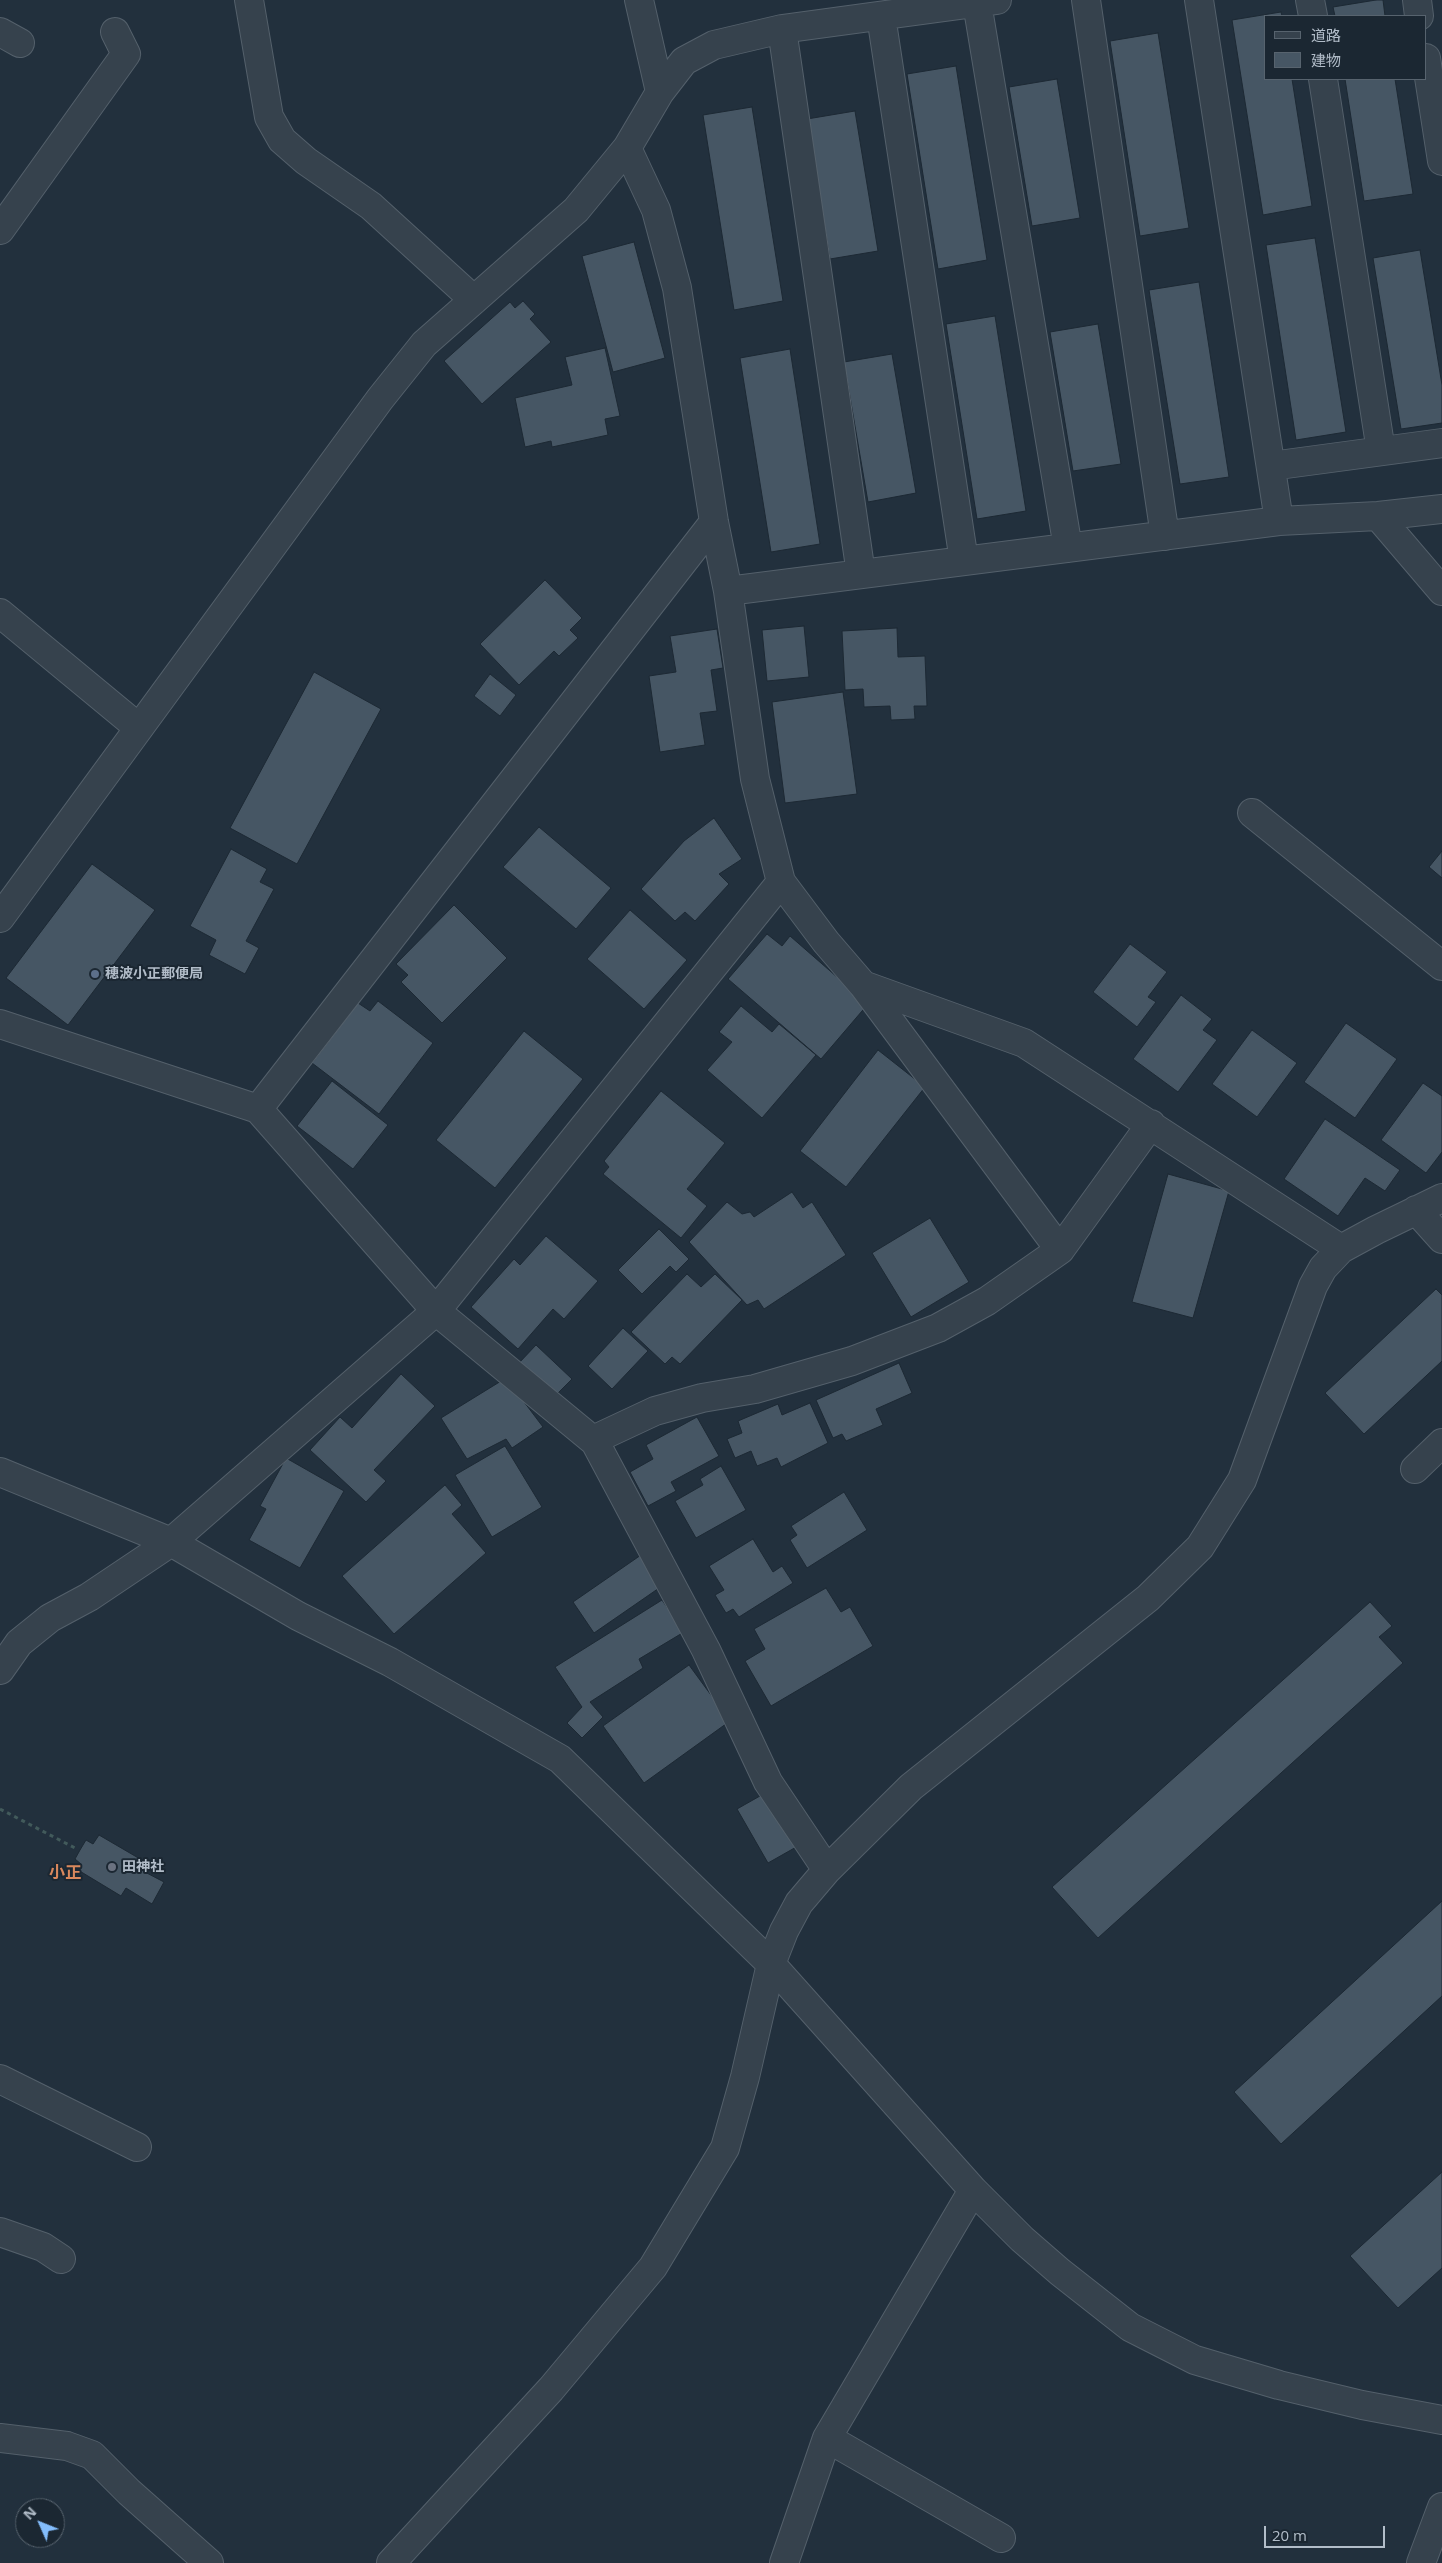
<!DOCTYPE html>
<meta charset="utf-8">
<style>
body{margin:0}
#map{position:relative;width:1442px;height:2563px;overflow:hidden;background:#22303d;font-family:"Open Sans","Noto Sans JP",sans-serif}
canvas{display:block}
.legend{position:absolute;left:1264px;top:15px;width:162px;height:65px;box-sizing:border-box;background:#1b2732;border:1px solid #57636e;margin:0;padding:6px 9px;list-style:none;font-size:15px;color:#b2bdc9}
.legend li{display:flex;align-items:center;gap:10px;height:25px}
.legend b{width:25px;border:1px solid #57636e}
.north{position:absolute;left:15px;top:2498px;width:50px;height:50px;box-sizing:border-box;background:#1b2732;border:1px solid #57636e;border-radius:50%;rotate:314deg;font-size:14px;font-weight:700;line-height:20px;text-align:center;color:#b2bdc9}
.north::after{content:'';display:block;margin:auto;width:18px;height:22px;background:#83bdfc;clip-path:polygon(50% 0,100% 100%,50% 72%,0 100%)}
.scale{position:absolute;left:1264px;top:2526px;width:121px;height:22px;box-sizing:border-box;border:2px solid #b2bdc9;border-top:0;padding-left:6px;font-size:15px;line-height:18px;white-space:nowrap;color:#b2bdc9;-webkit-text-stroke:4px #1b2732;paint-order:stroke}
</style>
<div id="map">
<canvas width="1442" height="2563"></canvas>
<ul class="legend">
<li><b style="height:6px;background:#36424d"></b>道路</li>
<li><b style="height:14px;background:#465664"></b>建物</li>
</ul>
<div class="north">N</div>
<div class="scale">20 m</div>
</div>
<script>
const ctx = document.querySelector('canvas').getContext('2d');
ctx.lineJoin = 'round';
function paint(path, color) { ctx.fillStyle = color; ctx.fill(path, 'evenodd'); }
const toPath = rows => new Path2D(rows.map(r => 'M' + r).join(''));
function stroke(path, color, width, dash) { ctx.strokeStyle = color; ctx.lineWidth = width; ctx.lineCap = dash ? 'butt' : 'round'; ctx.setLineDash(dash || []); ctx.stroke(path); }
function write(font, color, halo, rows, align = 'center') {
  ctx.font = font + ' "Open Sans","Noto Sans JP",sans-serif'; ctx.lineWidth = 4; ctx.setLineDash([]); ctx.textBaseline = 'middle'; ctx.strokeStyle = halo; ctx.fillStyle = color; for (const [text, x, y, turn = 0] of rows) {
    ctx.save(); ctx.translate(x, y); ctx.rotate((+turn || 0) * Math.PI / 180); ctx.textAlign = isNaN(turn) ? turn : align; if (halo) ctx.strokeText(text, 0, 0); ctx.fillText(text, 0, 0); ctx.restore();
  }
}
const building = toPath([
 [1376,0,1383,0,1385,16,1335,16,1333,7,1376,0],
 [1281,12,1282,16,1266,16,1266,79,1292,79,1312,206,1263,215,1232,20,1281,12],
 [1158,33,1189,228,1140,236,1110,41,1158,33],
 [956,66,987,260,938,269,907,74,956,66],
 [1057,79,1080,218,1032,226,1009,87,1057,79],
 [1345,79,1395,79,1413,194,1364,201,1345,79],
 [752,107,783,301,734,310,703,115,752,107],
 [855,111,878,251,830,259,807,119,855,111],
 [1315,238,1346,432,1296,440,1266,245,1315,238],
 [634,242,665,358,613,372,582,256,634,242],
 [1420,250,1442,385,1442,423,1401,429,1373,258,1420,250],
 [1199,282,1229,477,1180,484,1149,290,1199,282],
 [523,301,535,314,530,319,551,342,482,404,444,361,510,302,515,308,523,301],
 [995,316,1026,511,977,519,946,324,995,316],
 [1098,324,1121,464,1073,471,1050,332,1098,324],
 [605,348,620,416,605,419,608,435,552,447,551,441,525,447,515,398,572,385,565,357,605,348],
 [790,349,820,544,771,552,740,358,790,349],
 [892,354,916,493,868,502,844,362,892,354],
 [545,580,582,618,570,630,578,638,559,656,554,651,519,685,480,644,545,580],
 [804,626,809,677,767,681,762,630,804,626],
 [897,628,898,657,925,656,927,706,914,706,915,719,891,720,890,706,864,707,863,689,845,690,842,631,897,628],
 [717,629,723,668,711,670,717,711,700,713,705,745,660,752,649,676,676,672,670,636,717,629],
 [314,672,381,709,297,864,230,828,314,672],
 [490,674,516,695,500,716,474,696,490,674],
 [843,692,857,794,785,803,772,702,843,692],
 [714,818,742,859,719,874,729,884,695,921,685,912,675,921,641,889,684,841,714,818],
 [539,827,611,888,576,929,503,867,539,827],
 [231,849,267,869,260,882,274,889,246,941,259,948,245,974,209,955,216,940,190,926,231,849],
 [1442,851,1442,878,1429,867,1442,851],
 [92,864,155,910,68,1025,6,978,92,864],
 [454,905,507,958,442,1023,401,982,408,975,396,964,454,905],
 [630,910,687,960,644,1009,587,959,630,910],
 [767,934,782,946,790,936,868,1004,821,1059,728,979,767,934],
 [1130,944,1167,972,1148,997,1156,1002,1137,1027,1093,992,1130,944],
 [1181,995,1212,1019,1203,1030,1217,1040,1178,1092,1133,1059,1181,995],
 [378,1001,433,1043,379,1114,312,1063,358,1003,370,1011,378,1001],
 [741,1006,772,1032,779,1024,816,1055,762,1118,707,1070,732,1042,719,1032,741,1006],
 [1346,1023,1397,1059,1355,1118,1304,1082,1346,1023],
 [1252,1030,1297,1063,1257,1117,1212,1084,1252,1030],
 [524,1031,583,1079,495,1188,436,1140,524,1031],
 [878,1050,925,1087,846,1187,800,1151,878,1050],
 [332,1081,388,1125,353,1169,297,1126,332,1081],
 [1423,1083,1442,1096,1442,1152,1426,1173,1381,1140,1423,1083],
 [661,1091,725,1143,687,1189,707,1206,681,1238,603,1174,609,1167,604,1161,661,1091],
 [1325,1119,1400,1170,1385,1191,1365,1178,1338,1216,1284,1179,1325,1119],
 [1168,1174,1229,1191,1193,1318,1132,1302,1168,1174],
 [792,1192,803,1208,812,1202,846,1255,764,1309,758,1300,747,1305,689,1242,727,1202,742,1214,750,1212,754,1217,792,1192],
 [930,1218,969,1282,911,1317,872,1253,930,1218],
 [659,1229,689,1259,676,1272,670,1266,642,1294,618,1270,659,1229],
 [546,1236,598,1281,564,1319,553,1309,518,1349,471,1307,514,1259,520,1265,546,1236],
 [687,1274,701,1287,715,1274,742,1300,680,1364,672,1357,665,1364,631,1332,687,1274],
 [1436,1289,1442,1295,1442,1361,1364,1434,1325,1393,1436,1289],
 [623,1328,648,1351,612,1389,588,1366,623,1328],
 [536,1345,572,1379,554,1397,519,1363,536,1345],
 [899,1363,912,1393,876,1409,883,1425,846,1441,842,1434,833,1438,816,1400,899,1363],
 [401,1374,435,1406,374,1470,386,1481,366,1502,310,1450,340,1417,352,1428,401,1374],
 [506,1378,543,1427,512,1448,506,1439,467,1459,441,1418,506,1378],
 [810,1403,828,1443,781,1467,777,1458,757,1466,751,1451,735,1458,727,1439,742,1433,738,1421,778,1404,782,1415,810,1403],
 [697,1417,719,1456,671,1482,676,1491,648,1506,630,1472,653,1459,646,1445,697,1417],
 [505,1446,542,1507,492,1537,455,1475,505,1446],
 [286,1458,344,1491,300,1568,249,1540,266,1509,260,1506,286,1458],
 [721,1466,746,1510,696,1538,675,1501,703,1485,700,1479,721,1466],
 [445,1485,462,1505,452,1514,486,1553,394,1634,342,1576,445,1485],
 [844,1492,867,1530,807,1568,790,1540,797,1535,791,1526,844,1492],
 [753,1539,773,1572,782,1566,793,1583,739,1617,733,1609,726,1613,715,1595,724,1590,709,1566,753,1539],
 [641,1555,662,1586,594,1633,573,1602,641,1555],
 [826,1588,841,1612,850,1607,873,1646,771,1706,745,1661,765,1649,754,1629,826,1588],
 [662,1600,684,1632,639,1659,643,1668,590,1702,603,1717,582,1738,567,1723,582,1707,555,1667,662,1600],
 [1370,1602,1392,1626,1379,1637,1403,1663,1098,1938,1052,1887,1370,1602],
 [689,1665,730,1721,644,1783,603,1726,689,1665],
 [767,1792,798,1846,768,1863,737,1809,767,1792],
 [99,1835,147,1863,143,1871,164,1882,152,1904,126,1888,121,1896,78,1870,81,1864,75,1859,80,1850,86,1840,93,1844,99,1835],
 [1442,1901,1442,1996,1281,2144,1234,2092,1442,1901],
 [1442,2172,1442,2268,1398,2308,1350,2256,1442,2172]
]);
const path = toPath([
 [0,1809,75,1848]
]);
const minor = toPath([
 [249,0,269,117,282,140,306,161,371,206,474,300],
 [639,0,660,92],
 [1086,0,1165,536],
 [1199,0,1279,521],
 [1310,0,1313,16],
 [1417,0,1419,16],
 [977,3,1068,548],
 [881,16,964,561],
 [782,29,861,574],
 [0,32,20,43],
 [1426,58,1442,161],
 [1323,79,1381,451],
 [0,230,126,54,115,32],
 [1271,466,1442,443],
 [1378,516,1442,591],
 [728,591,1279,521,1378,516,1442,509],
 [0,613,139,728],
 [1252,813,1442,966],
 [781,882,826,942,863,985,1024,1043,1341,1249],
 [0,918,380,399,424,344,576,210,627,148,660,92,684,61,714,45,782,29,997,0],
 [863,985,1060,1250],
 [0,1024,258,1109,436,1311,595,1442,706,1650,768,1782,827,1870],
 [258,1109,714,522],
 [1416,1210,1442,1239],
 [593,1440,655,1411,702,1398,755,1389,852,1361,938,1328,987,1301,1060,1250,1151,1124],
 [1415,1469,1442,1443],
 [0,1472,171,1542,298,1616,390,1662,560,1759,771,1964,973,2190,1022,2239,1060,2272,1130,2327,1195,2360,1279,2385,1362,2405,1442,2420],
 [0,1670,19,1643,50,1618,89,1597,171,1542,436,1311,781,882,755,779,728,591,714,522,677,288,656,210,627,148],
 [0,2079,137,2147],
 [0,2232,43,2247,61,2259],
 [0,2438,67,2446,92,2455,129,2492,209,2563],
 [827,2438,1001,2538],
 [391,2563,551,2389,653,2267,725,2148,745,2077,771,1964,784,1931,799,1903,827,1870,911,1787,1148,1598,1200,1547,1242,1480,1313,1286,1323,1268,1341,1249,1376,1230,1442,1198],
 [784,2563,827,2438,973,2190],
 [1421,2563,1442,2507]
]);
const markers = [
 [95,974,5,"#5c6f8a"],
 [112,1867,5,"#6b7280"]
];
const poiNames = [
 ["穂波小正郵便局",105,974],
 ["田神社",122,1867]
];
const quarterNames = [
 ["小正",65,1873]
];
paint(building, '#465664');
stroke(building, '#1d2934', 1);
stroke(minor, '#54606b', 30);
stroke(path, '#425a5b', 3, [4, 4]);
stroke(minor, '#36424d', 28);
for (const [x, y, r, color] of markers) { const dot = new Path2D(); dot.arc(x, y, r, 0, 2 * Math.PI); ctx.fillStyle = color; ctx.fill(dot); stroke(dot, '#1b2732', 2); }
write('bold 14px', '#b2bdc9', '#1b2732', poiNames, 'left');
write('bold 16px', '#d9885d', '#1b2732', quarterNames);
</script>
